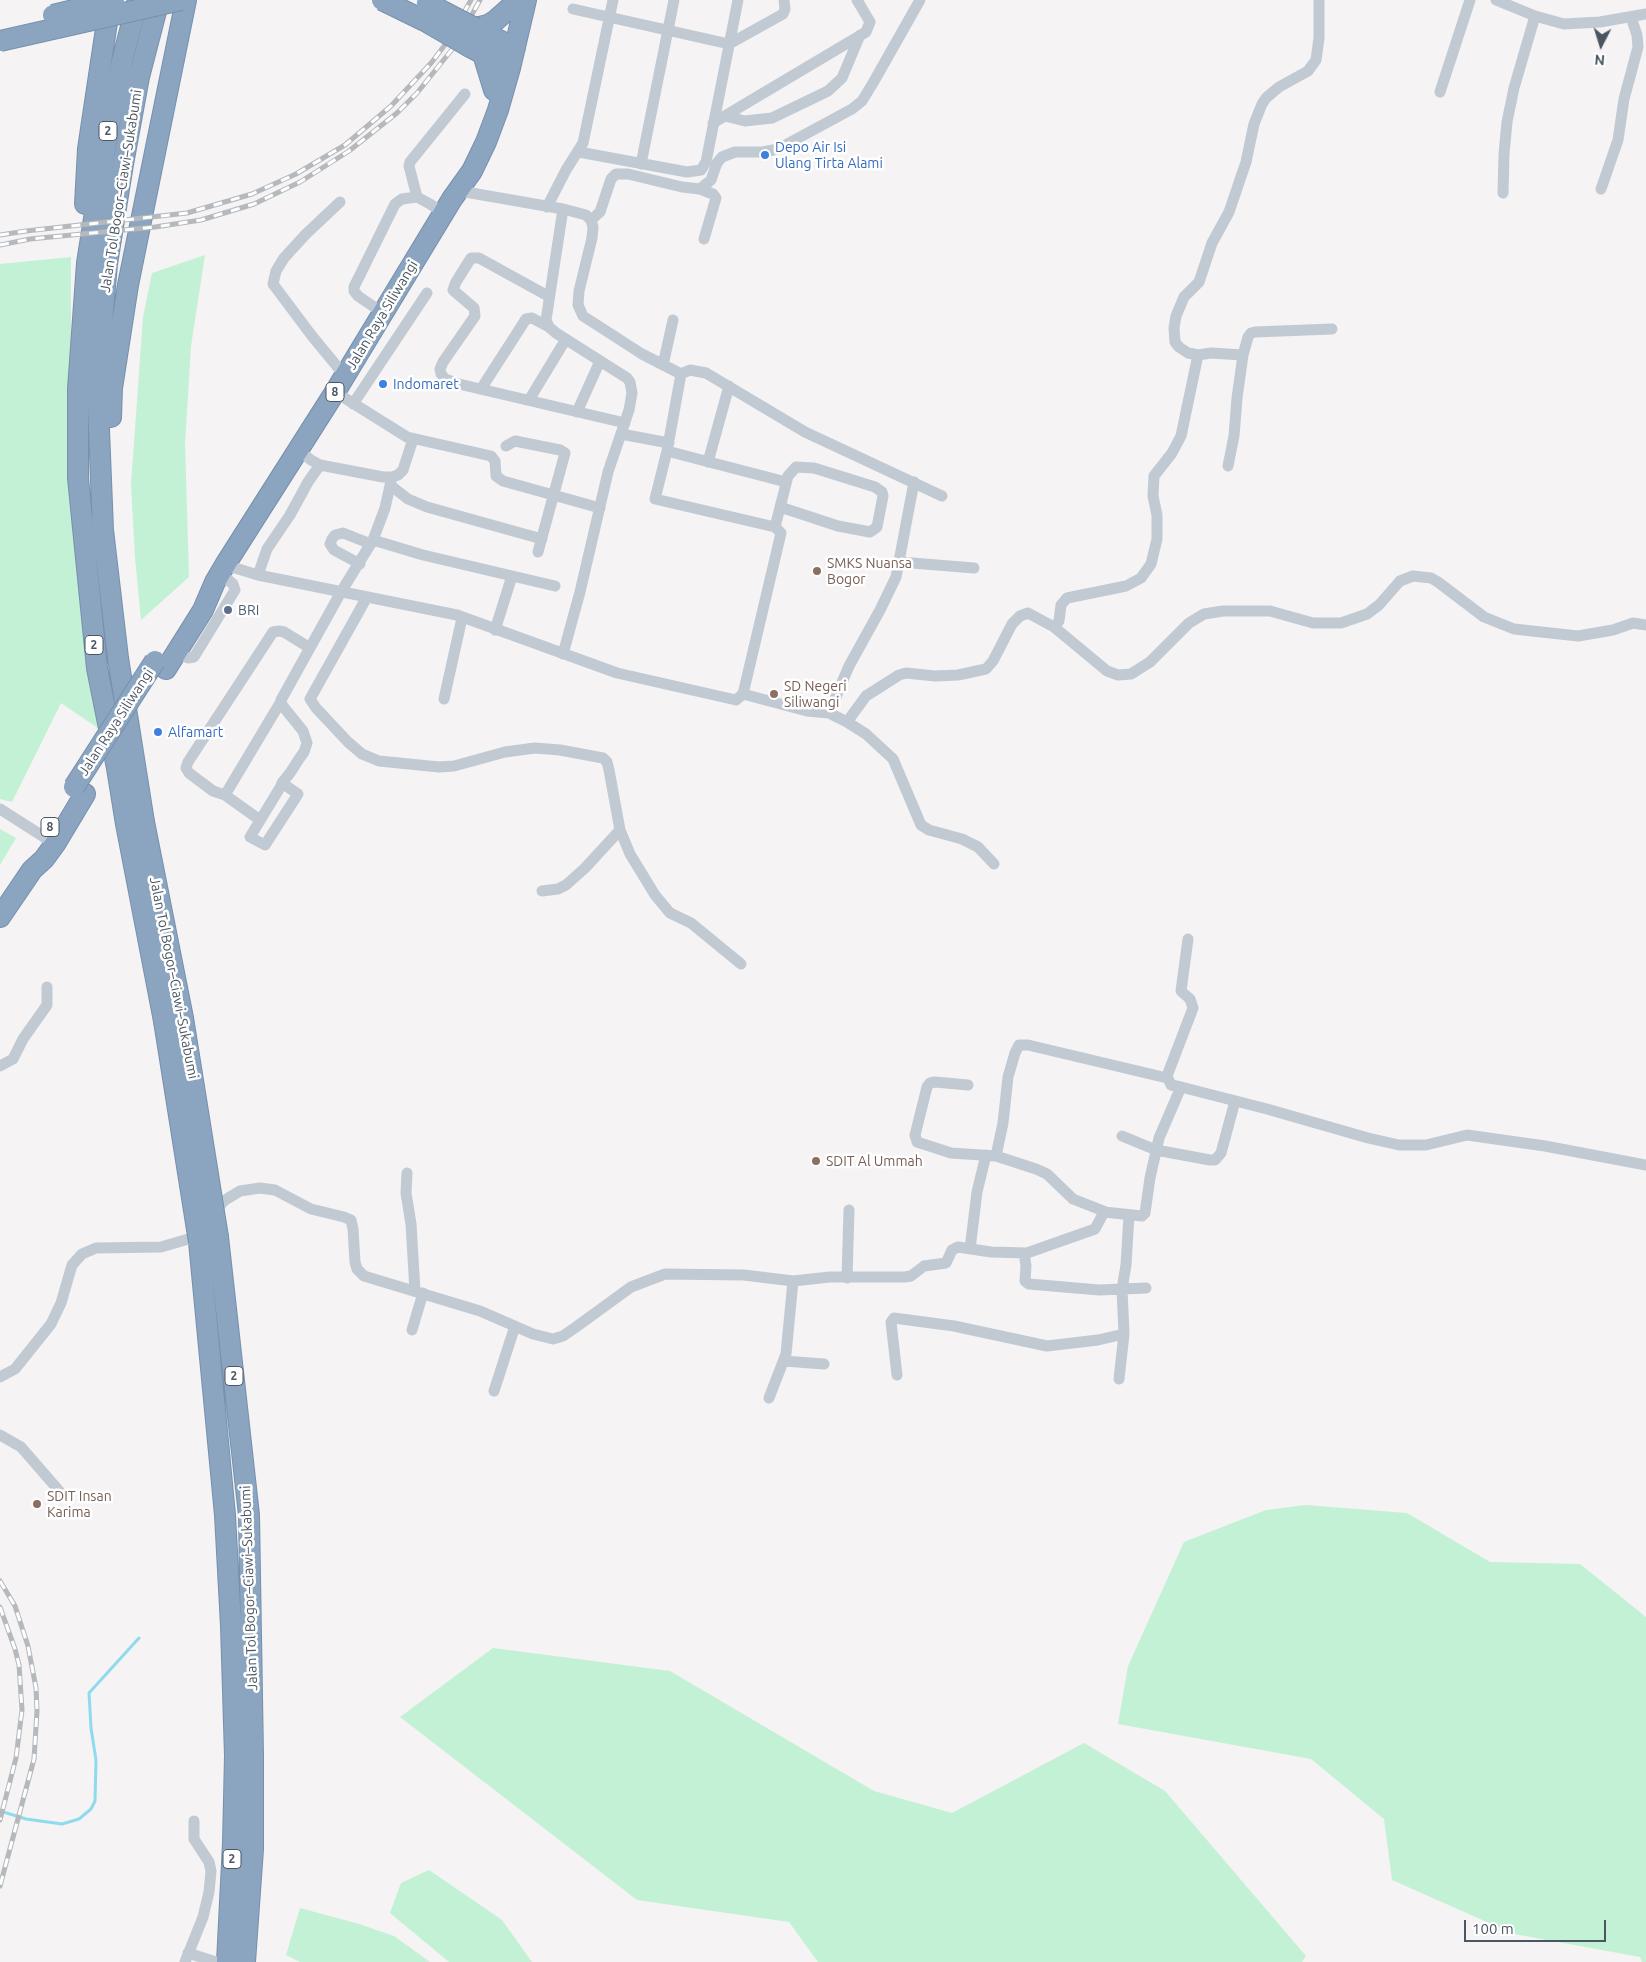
<!DOCTYPE html>
<meta charset="utf-8">
<style>
body{margin:0}
#map{position:relative;width:1646px;height:1962px;overflow:hidden;background:#f5f3f3;font-family:Ubuntu,sans-serif}
canvas{display:block}
.north{position:absolute;left:1576px;top:20px;width:50px;height:50px;-webkit-text-stroke:4px #fff;paint-order:stroke;rotate:185deg;font-size:14px;font-weight:700;line-height:20px;text-align:center;color:#4a5661}
.north::after{content:'';display:block;margin:auto;width:18px;height:22px;background:#4a5661;clip-path:polygon(50% 0,100% 100%,50% 72%,0 100%)}
.scale{position:absolute;left:1464px;top:1920px;width:142px;height:22px;box-sizing:border-box;border:2px solid #4a5661;border-top:0;padding-left:6px;font-size:15px;line-height:18px;white-space:nowrap;color:#4a5661;-webkit-text-stroke:4px #fff;paint-order:stroke}
</style>
<div id="map">
<canvas width="1646" height="1962"></canvas>
<div class="north">N</div>
<div class="scale">100 m</div>
</div>
<script>
const ctx = document.querySelector('canvas').getContext('2d');
ctx.lineJoin = 'round';
function paint(path, color) { ctx.fillStyle = color; ctx.fill(path, 'evenodd'); }
const toPath = rows => new Path2D(rows.map(r => 'M' + r).join(''));
function stroke(path, color, width, dash) { ctx.strokeStyle = color; ctx.lineWidth = width; ctx.lineCap = dash ? 'butt' : 'round'; ctx.setLineDash(dash || []); ctx.stroke(path); }
function write(font, color, halo, rows, align = 'center') {
  ctx.font = font + ' Ubuntu,sans-serif'; ctx.lineWidth = 5; ctx.setLineDash([]); ctx.textBaseline = 'middle'; ctx.strokeStyle = halo; ctx.fillStyle = color; for (const [text, x, y, turn = 0] of rows) {
    ctx.save(); ctx.translate(x, y); ctx.rotate((+turn || 0) * Math.PI / 180); ctx.textAlign = isNaN(turn) ? turn : align; if (halo) ctx.strokeText(text, 0, 0); ctx.fillText(text, 0, 0); ctx.restore();
  }
}
const green = toPath([
 [205,255,191,346,185,444,189,577,141,620,135,557,131,485,143,317,152,273],
 [71,257,71,375,102,731,61,703,12,802,0,799,0,264],
 [0,829,16,838,0,865],
 [1306,1505,1407,1513,1490,1562,1580,1564,1646,1617,1646,1962,1642,1962,1640,1957,1514,1934,1392,1880,1384,1819,1311,1759,1118,1724,1128,1666,1184,1542,1266,1510],
 [493,1648,670,1671,874,1791,952,1813,1084,1743,1165,1791,1306,1956,1302,1962,818,1962,789,1922,637,1900,400,1717],
 [429,1870,502,1920,532,1962,449,1962,390,1913,401,1883],
 [300,1908,359,1924,394,1936,430,1962,300,1962,286,1955]
]);
const stream = toPath([
 [0,1811,26,1819,62,1824,79,1819,91,1809,95,1801,96,1760,91,1728,89,1693,139,1638]
]);
const street = toPath([
 [1496,0,1535,16,1564,24,1600,22,1646,14],
 [573,9,729,44,783,14,785,9,784,0],
 [1440,92,1470,0],
 [725,116,745,121,772,118,828,91,842,78,860,35],
 [713,123,866,32,870,22,857,0],
 [579,152,687,172,701,170,706,162,738,0],
 [641,164,674,0],
 [700,189,713,194,716,198,704,239],
 [1601,189,1618,140,1624,99,1638,47,1637,35,1631,17],
 [1503,193,1504,154,1507,122,1514,88,1535,16],
 [417,197,409,166,410,162,465,94],
 [340,202,306,234,284,258,276,271,273,284,312,336,345,376],
 [547,207,566,170,583,143,613,0],
 [591,220,600,212,611,179,616,174,628,174,682,187,700,189,711,180,717,163,722,157,735,152,763,152,778,149,852,109,862,101,873,83,920,0],
 [548,296,479,258,471,258,456,282,453,290,474,308,475,316,443,362,440,369,441,374,445,379,459,384,625,423],
 [383,313,358,296,354,291,354,287,395,204,402,199,417,197,430,204,443,213],
 [1198,355,1211,353,1243,355,1248,337,1251,333,1255,332,1332,329],
 [663,365,673,320],
 [681,374,690,370,706,373,805,432,942,496],
 [481,389,526,319,532,318,549,327],
 [335,392,407,437,491,456,495,461,496,476,503,481,600,508],
 [529,400,566,339],
 [353,404,427,293],
 [577,412,600,361],
 [621,434,669,443],
 [506,446,515,441,560,450,565,453,538,552],
 [298,450,311,460,320,465,383,477,392,477,398,475,403,470,413,439],
 [667,451,786,482],
 [708,462,729,386],
 [1228,466,1234,436,1237,398,1243,355],
 [390,485,408,499,427,507,542,539],
 [775,527,788,476,796,467,814,468,875,487,882,492,883,496,877,527,870,532,838,526,780,507],
 [373,540,423,555,555,586],
 [900,562,974,568],
 [360,564,334,550,330,544,332,539,335,535,343,533,371,544],
 [225,565,258,575,457,615,617,673,736,700,743,694,781,533,775,527,655,499,667,451,681,374,642,354,583,316,578,305,579,291,592,238,593,227,591,220,586,215,563,209,454,190],
 [258,575,267,549,290,515,308,482,320,465],
 [367,597,310,699,316,708,348,742,362,754,379,761,439,767,454,766,505,752,535,748,560,750,603,758,607,762,609,770,620,830,630,854,655,895,670,913,691,923,741,964],
 [1054,627,1059,621,1061,605,1067,598,1126,586,1141,578,1151,564,1157,539,1157,515,1153,496,1154,476,1172,453,1181,436,1198,355,1188,353,1179,347,1175,342,1174,328,1176,316,1184,297,1199,282,1212,243,1229,212,1246,162,1254,124,1262,104,1266,98,1279,87,1308,71,1316,60,1319,38,1319,0],
 [495,630,512,576],
 [177,652,188,658,194,657,235,590,233,584,220,573],
 [563,654,580,592,608,472,629,410,632,393,630,382,627,378,556,333,549,327,546,320,563,209],
 [743,694,807,711,829,713,847,722,866,696,899,675,906,673,935,676,958,675,986,669,993,661,1012,624,1020,616,1028,613,1054,627,1107,671,1118,675,1131,674,1150,662,1189,623,1204,614,1223,611,1270,611,1313,623,1341,623,1367,614,1379,605,1400,581,1413,576,1431,578,1438,582,1484,617,1514,629,1578,636,1613,630,1633,623,1646,625],
 [444,699,462,618],
 [280,703,225,795,213,791,189,773,186,768,188,762,273,632,279,631,284,632,310,648],
 [829,713,849,666,880,610,896,577,914,482],
 [847,722,866,734,893,759,921,825,929,830,962,839,978,847,994,864],
 [282,783,298,794,265,845,250,837,281,786,282,783,290,773,299,759,304,752,307,743,303,731,282,705,281,700,341,592,373,540,385,508,392,477],
 [225,795,260,820],
 [0,809,55,844],
 [542,891,558,889,566,885,585,868,620,830],
 [0,1066,13,1059,23,1039,47,1005,47,987],
 [968,1085,935,1082,930,1083,927,1087,915,1135,917,1142,951,1153,996,1156,1036,1169,1047,1174,1073,1199,1106,1212],
 [1181,1087,1171,1085,1167,1076,1193,1008,1190,999,1181,991,1188,939],
 [1122,1136,1156,1150,1210,1160,1215,1160,1221,1153,1235,1101],
 [996,1156,1003,1123,1008,1077,1015,1053,1019,1045,1028,1045,1167,1078],
 [407,1173,406,1193,411,1224,415,1291],
 [213,1212,225,1200,240,1191,260,1188,275,1190,311,1209,344,1217,351,1220,353,1229,355,1262,357,1269,364,1276,480,1311,533,1334,553,1339,563,1336,576,1327,631,1287,665,1274,744,1275,793,1281,830,1277,905,1277,911,1276,924,1266,946,1263,952,1250,958,1247,991,1252,1027,1253,1095,1229,1104,1212,1142,1216,1145,1213,1150,1178,1159,1138,1181,1087,1267,1109,1368,1138,1399,1145,1426,1145,1467,1135,1545,1146,1646,1165],
 [970,1249,977,1192,986,1155],
 [1024,1253,1026,1266,1025,1281,1029,1284,1099,1290,1146,1288],
 [847,1278,849,1210],
 [412,1330,423,1293],
 [784,1361,824,1364],
 [897,1375,891,1322,894,1318,954,1326,1047,1346,1098,1340,1124,1334],
 [0,1377,15,1369,51,1324,61,1303,72,1265,82,1254,96,1248,161,1247,192,1238,200,1232],
 [1119,1379,1124,1334,1122,1289,1126,1265,1129,1215],
 [494,1391,515,1326],
 [769,1398,786,1354,793,1281],
 [0,1435,21,1447,61,1493],
 [188,1953,216,1962],
 [185,1962,203,1917,209,1892,211,1871,209,1862,194,1839,194,1821]
]);
const highway = toPath([
 [138,0,122,61,106,143,87,263,78,389,78,478,97,668,117,768,126,824,164,1021],
 [159,0,139,77,123,164,107,264,97,380,103,530,118,658,144,822,183,1018],
 [475,28,488,25,496,20,515,3],
 [475,28,515,48],
 [470,47,510,68],
 [483,54,494,90],
 [85,204,88,149,110,2],
 [111,417,112,388,128,285,186,0],
 [166,669,203,610,215,582,225,565,335,392,452,199,472,171,486,142,498,110,510,68,526,0],
 [0,917,32,870,44,859,55,844,85,794],
 [218,1237,249,1515,253,1756,253,1849,245,1962],
 [199,1242,225,1515,231,1626,235,1756,233,1843,227,1962]
]);
const rail = toPath([
 [0,235,26,231,187,213,252,194,296,174,345,145,391,106,432,62,447,42,471,0],
 [0,245,30,239,155,227,201,220,254,204,300,182,349,151,397,113,417,93,454,47,480,0],
 [0,1581,15,1606,28,1646,36,1688,37,1711,34,1759,0,1886],
 [0,1607,15,1649,19,1665,22,1710,16,1758,0,1820]
]);
const highwayBridge = toPath([
 [382,0,425,21,470,47],
 [427,3,475,28],
 [53,15,114,0],
 [0,41,181,0],
 [74,787,155,661],
 [183,1018,218,1237],
 [164,1021,199,1242]
]);
const markers = [
 [765,155,5,"#3f7fe0"],
 [383,384,5,"#3f7fe0"],
 [817,571,5,"#8d6e63"],
 [228,610,5,"#5c6f8a"],
 [774,694,5,"#8d6e63"],
 [158,732,5,"#3f7fe0"],
 [816,1161,5,"#8d6e63"],
 [37,1504,5,"#8d6e63"]
];
const shields = [
 [108,131,18],
 [335,392,18],
 [94,645,18],
 [50,827,18],
 [234,1376,18],
 [232,1859,18]
];
const shieldNames = [
 ["2",108,131],
 ["8",335,392],
 ["2",94,645],
 ["8",50,827],
 ["2",234,1376],
 ["2",232,1859]
];
const shopNames = [
 ["Depo Air Isi",775,147],
 ["Ulang Tirta Alami",775,163],
 ["Indomaret",393,384],
 ["Alfamart",168,732]
];
const streetNames = [
 ["Jalan Tol Bogor–Ciawi–Sukabumi",121,191,-81],
 ["Jalan Raya Siliwangi",382,315,-59],
 ["Jalan Raya Siliwangi",116,722,-57],
 ["Jalan Tol Bogor–Ciawi–Sukabumi",174,978,79],
 ["Jalan Tol Bogor–Ciawi–Sukabumi",249,1588,-92]
];
const educationNames = [
 ["SMKS Nuansa",827,563],
 ["Bogor",827,579],
 ["SD Negeri",784,686],
 ["Siliwangi",784,702],
 ["SDIT Al Ummah",826,1161],
 ["SDIT Insan",47,1496],
 ["Karima",47,1512]
];
const serviceNames = [
 ["BRI",238,610]
];
paint(green, '#c3f1d5');
stroke(stream, '#90daee', 3);
stroke(highway, '#7690ad', 22);
stroke(street, '#c1cad2', 11);
stroke(highway, '#8ba5c1', 20);
stroke(rail, '#b5b8bd', 5);
stroke(rail, '#fff', 3, [9]);
stroke(highwayBridge, '#7690ad', 22, []);
stroke(highwayBridge, '#8ba5c1', 20);
for (const [x, y, r, color] of markers) { const dot = new Path2D(); dot.arc(x, y, r, 0, 2 * Math.PI); ctx.fillStyle = color; ctx.fill(dot); stroke(dot, '#fff', 2); }
for (const [x, y, w] of shields) { const box = new Path2D(); box.roundRect(x - w / 2, y - 9.5, w, 19, 4); ctx.fillStyle = '#fff'; ctx.fill(box); stroke(box, '#4a5661', 1); }
write('bold 12px', '#4a5661', null, shieldNames);
write('14px', '#366cbe', '#fff', shopNames, 'left');
write('14px', '#4a5661', '#fff', streetNames);
write('14px', '#785e54', '#fff', educationNames, 'left');
write('14px', '#4e5e75', '#fff', serviceNames, 'left');
</script>
